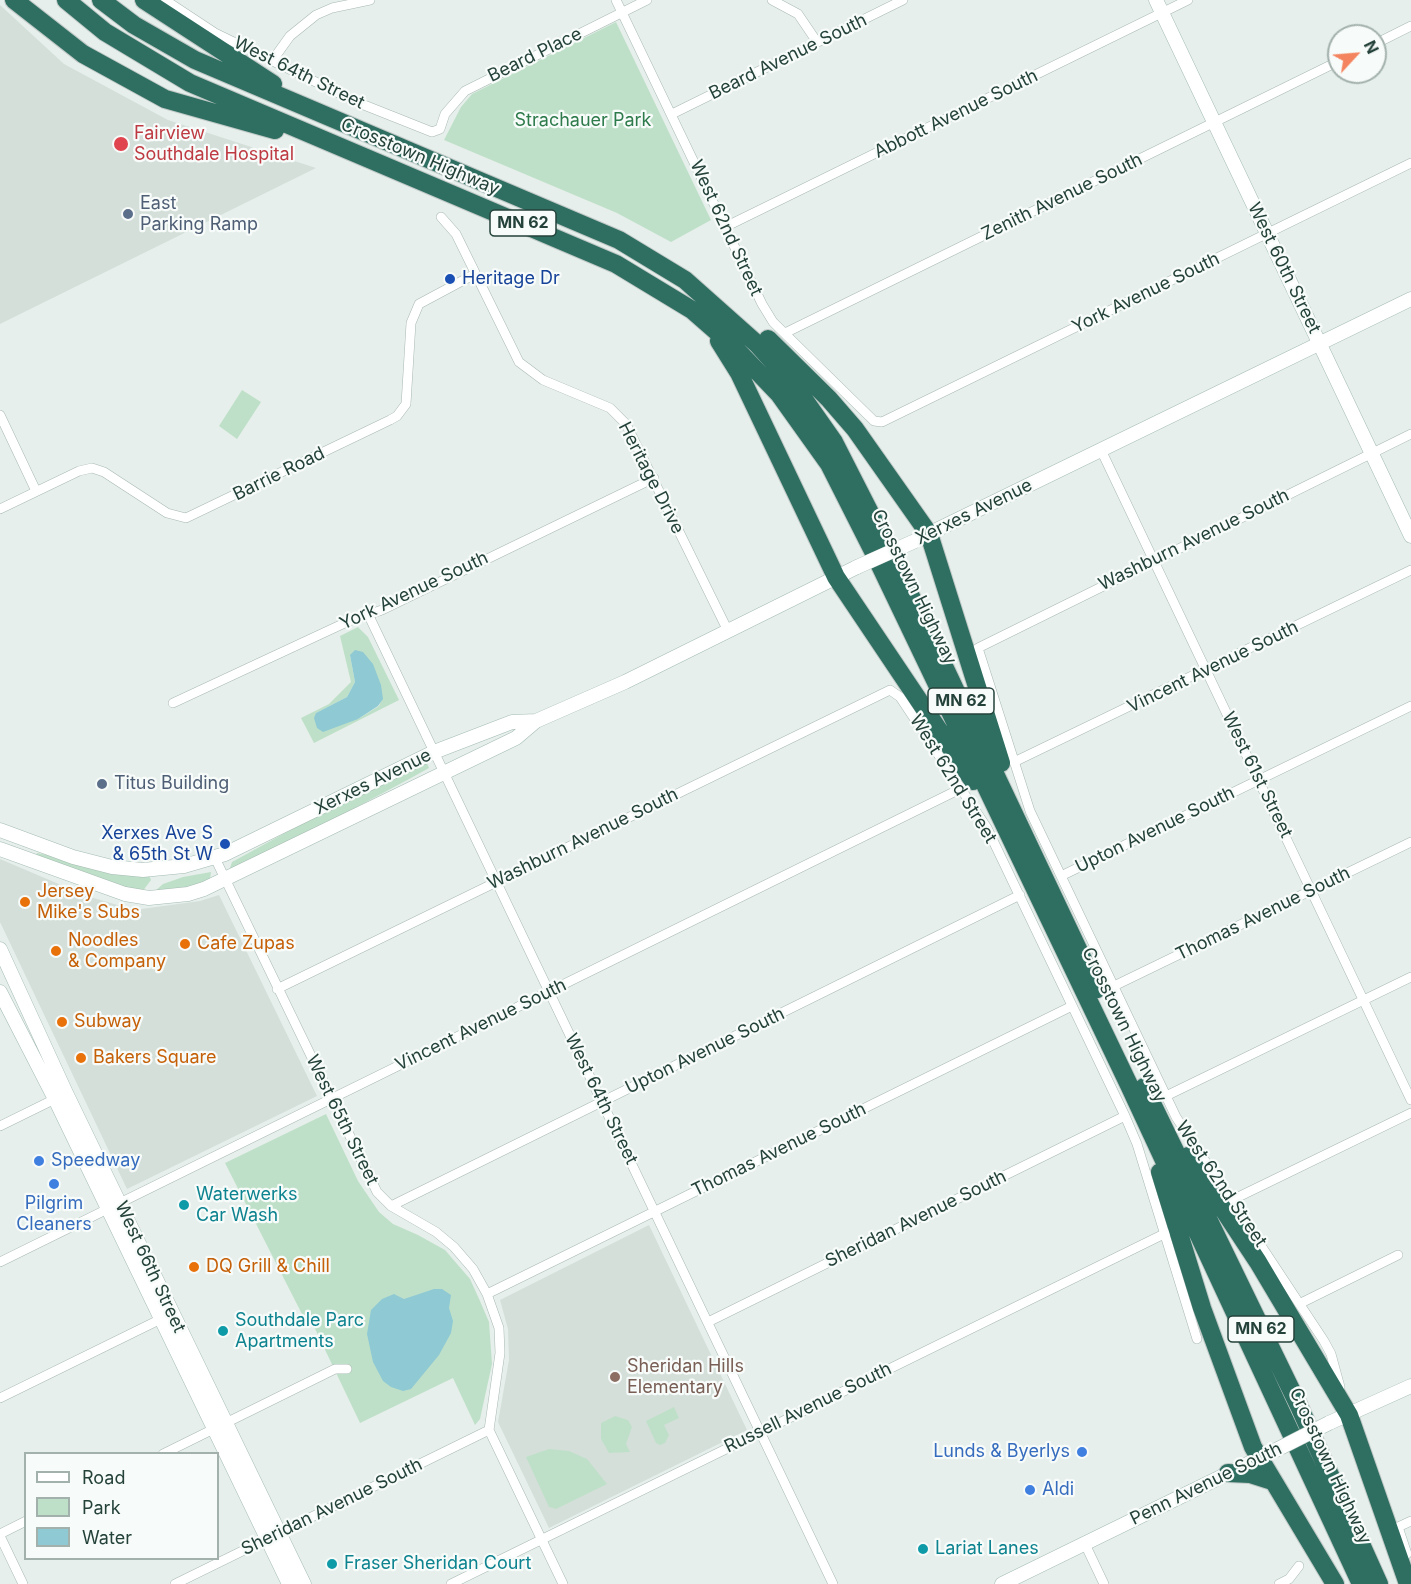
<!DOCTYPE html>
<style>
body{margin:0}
#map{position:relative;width:1411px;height:1584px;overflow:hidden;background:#e6efeb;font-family:Inter,sans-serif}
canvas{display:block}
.legend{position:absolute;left:24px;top:1452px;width:195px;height:108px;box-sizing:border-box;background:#f7fbf9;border:2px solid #a3b1ad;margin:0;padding:8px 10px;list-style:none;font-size:18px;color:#24423a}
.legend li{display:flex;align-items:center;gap:12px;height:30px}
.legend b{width:30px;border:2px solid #a3b1ad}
.north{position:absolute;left:1327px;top:24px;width:60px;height:60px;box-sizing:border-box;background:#f7fbf9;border:2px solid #a3b1ad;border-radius:50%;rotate:64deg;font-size:16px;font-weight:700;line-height:24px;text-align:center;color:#24423a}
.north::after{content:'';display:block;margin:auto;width:21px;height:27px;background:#f4845f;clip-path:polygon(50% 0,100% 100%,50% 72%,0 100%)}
</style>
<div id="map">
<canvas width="1411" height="1584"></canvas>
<ul class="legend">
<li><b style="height:8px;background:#fff"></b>Road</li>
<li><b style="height:16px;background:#bfe0c8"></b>Park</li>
<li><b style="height:16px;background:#8ec9d4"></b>Water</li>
</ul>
<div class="north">N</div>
</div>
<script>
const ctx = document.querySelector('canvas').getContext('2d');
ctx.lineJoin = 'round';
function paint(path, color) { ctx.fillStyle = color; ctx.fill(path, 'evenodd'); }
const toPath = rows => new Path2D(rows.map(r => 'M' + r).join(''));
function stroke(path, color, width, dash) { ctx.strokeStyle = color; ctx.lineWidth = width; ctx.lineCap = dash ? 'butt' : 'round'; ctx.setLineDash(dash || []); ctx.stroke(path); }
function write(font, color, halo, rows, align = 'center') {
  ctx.font = font + ' Inter,sans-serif'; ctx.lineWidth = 4.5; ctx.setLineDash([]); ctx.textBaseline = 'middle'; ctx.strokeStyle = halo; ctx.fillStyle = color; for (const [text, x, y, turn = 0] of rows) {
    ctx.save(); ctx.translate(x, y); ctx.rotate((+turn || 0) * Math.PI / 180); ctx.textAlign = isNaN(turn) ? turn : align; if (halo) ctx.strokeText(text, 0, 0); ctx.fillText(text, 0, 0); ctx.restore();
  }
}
const built = toPath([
 [0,5,64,64,168,120,316,168,0,324],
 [0,859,87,896,134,910,200,901,219,895,317,1096,127,1189,0,922],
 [649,1225,747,1430,549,1528,498,1422,509,1360,508,1329,500,1300]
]);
const green = toPath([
 [616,22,711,220,671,242,617,213,444,140,461,107,472,94],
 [242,390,261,402,237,439,219,426],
 [358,627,368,637,399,700,314,743,301,718,329,704,351,682,340,636],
 [350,655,382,699,379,706,358,719,316,713,347,697,355,682],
 [427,763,429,768,411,778,295,840,232,869,230,868,232,862,349,798],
 [37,853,149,875,151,880,142,892,127,890,35,858],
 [211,872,210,879,200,885,153,893,163,884,183,877],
 [326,1114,358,1181,379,1212,393,1224,418,1235,445,1250,470,1279,480,1301,489,1322,492,1364,480,1419,475,1425,453,1378,360,1423,308,1314,303,1316,225,1163],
 [674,1407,679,1418,664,1425,669,1435,665,1443,660,1445,656,1443,646,1421],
 [615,1416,628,1420,632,1427,626,1444,630,1452,609,1453,601,1439,601,1423],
 [549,1449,569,1451,587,1459,607,1484,556,1509,549,1507,526,1457]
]);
const water = toPath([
 [355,650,363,652,373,664,381,685,383,699,378,706,358,719,323,732,317,728,314,718,316,713,347,697,355,682,350,655],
 [434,1289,442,1289,451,1295,449,1308,453,1321,451,1333,439,1355,411,1389,403,1391,391,1387,383,1381,373,1362,367,1334,371,1310,382,1299,394,1294,404,1299]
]);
const street = toPath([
 [165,0,215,33,359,103,432,132,440,129,445,114,465,91,647,0],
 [616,0,762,304,773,322,874,421,882,422,1411,163],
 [772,0,798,14,817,42],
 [1375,44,1411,26],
 [272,61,290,36,316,15,332,8,370,0],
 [672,114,903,0],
 [441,217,456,234,519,362,543,380,610,408,626,424,728,631],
 [725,227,1188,0],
 [785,333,1339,61],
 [0,415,36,491],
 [1101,450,1411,1100],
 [0,509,79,471,92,468,104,472,167,513,186,518,390,420,397,416,406,404,411,323,419,304,475,274],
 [368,614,833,1584],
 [173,703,349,621,382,610,654,478],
 [1014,762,1411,570],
 [215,858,377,1192,391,1206,436,1232,454,1247,473,1269,487,1294,499,1328,500,1353,489,1430,563,1584],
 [1061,876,1411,706],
 [1114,986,1411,842],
 [277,989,890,690,900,697,987,828,1125,1116,1137,1144,1197,1339],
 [1166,1096,1411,977],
 [0,1126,59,1097],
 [1232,1200,1411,1113],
 [391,1206,1020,895],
 [0,1262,962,788],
 [487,1294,1072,1006],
 [1301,1303,1398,1255],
 [708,1322,1125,1116],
 [1340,1387,1331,1354,1324,1341,1176,1117,1166,1096,1030,811,978,648,1411,434],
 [0,1398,165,1317],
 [163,1454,335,1369,347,1369],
 [0,1534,26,1521],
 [0,1536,23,1584],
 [1085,1544,1104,1584],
 [1407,1554,1398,1527,1411,1521],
 [175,1584,489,1430],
 [451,1584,1166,1233],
 [1279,1584,1289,1579,1299,1566]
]);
const secondary = toPath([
 [1156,0,1411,536],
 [922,537,1411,299],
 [0,830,73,857,112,867,143,870,184,866,225,854,434,752,512,722,536,721],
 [0,849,125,894,149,898,188,894,204,889,516,738,536,721,625,682,857,567],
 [0,949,66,1093,304,1584],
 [0,992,55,1099,289,1584],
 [1329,1423,1411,1386],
 [1002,1584,1278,1449]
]);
const highway = toPath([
 [14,0,83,54,165,99,275,130],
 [66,0,105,32,190,83,616,264,692,310,732,345,779,394,829,464,876,557,1129,1085,1361,1584],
 [101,0,134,25,195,60,619,240,685,280,757,344,794,385,834,442,889,550,1097,989],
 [144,0,273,84],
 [768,339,829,399,855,429,929,534,1001,763],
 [719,341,739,373,836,577,973,781],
 [1144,1087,1299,1406,1379,1584],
 [1188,1156,1258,1262,1349,1415,1408,1584],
 [1160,1172,1202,1308,1253,1447,1335,1584],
 [1228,1473,1250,1474,1272,1481]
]);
const secondaryBridge = toPath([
 [857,567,915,541],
 [1278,1449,1329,1423]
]);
const markers = [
 [121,144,8,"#e0444e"],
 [128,214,6,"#5c6f8a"],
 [450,279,6,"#1a4fb4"],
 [102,784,6,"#5c6f8a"],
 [225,844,6,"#1a4fb4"],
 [25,902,6,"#e8710a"],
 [185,944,6,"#e8710a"],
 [56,951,6,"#e8710a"],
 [62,1022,6,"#e8710a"],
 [81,1058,6,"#e8710a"],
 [39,1161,6,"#3f7fe0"],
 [54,1184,6,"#3f7fe0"],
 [184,1205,6,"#0f9aa8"],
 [194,1267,6,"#e8710a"],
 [223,1331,6,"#0f9aa8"],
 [615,1377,6,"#8d6e63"],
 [1082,1452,6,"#3f7fe0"],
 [1030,1490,6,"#3f7fe0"],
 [923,1549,6,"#0f9aa8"],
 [332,1564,6,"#0f9aa8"]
];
const shields = [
 [523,223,66],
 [961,701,66],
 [1261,1329,66]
];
const shieldNames = [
 ["MN 62",523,223],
 ["MN 62",961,701],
 ["MN 62",1261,1329]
];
const streetNames = [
 ["Beard Place",535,55,-26],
 ["Beard Avenue South",788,57,-26],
 ["West 64th Street",299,73,26],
 ["Abbott Avenue South",956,114,-26],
 ["Crosstown Highway",420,157,23],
 ["Zenith Avenue South",1062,197,-26],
 ["West 62nd Street",726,228,65],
 ["West 60th Street",1284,268,64],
 ["York Avenue South",1146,293,-26],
 ["Barrie Road",279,474,-26],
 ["Heritage Drive",651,478,63],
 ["Xerxes Avenue",974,512,-26],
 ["Washburn Avenue South",1194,540,-26],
 ["Crosstown Highway",914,587,64],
 ["York Avenue South",414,591,-25],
 ["Vincent Avenue South",1213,667,-26],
 ["West 61st Street",1257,775,64],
 ["West 62nd Street",953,779,58],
 ["Xerxes Avenue",373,782,-26],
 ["Upton Avenue South",1155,830,-26],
 ["Washburn Avenue South",583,839,-26],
 ["Thomas Avenue South",1263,914,-26],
 ["Vincent Avenue South",481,1025,-26],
 ["Crosstown Highway",1124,1025,64],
 ["Upton Avenue South",705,1051,-26],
 ["West 64th Street",601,1099,64],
 ["West 65th Street",342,1120,64],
 ["Thomas Avenue South",779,1150,-26],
 ["West 62nd Street",1221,1184,56],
 ["Sheridan Avenue South",916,1219,-26],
 ["West 66th Street",150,1267,65],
 ["Russell Avenue South",808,1408,-26],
 ["Crosstown Highway",1330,1466,65],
 ["Penn Avenue South",1206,1484,-26],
 ["Sheridan Avenue South",332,1507,-26]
];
const parkNames = [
 ["Strachauer Park",583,121]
];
const healthNames = [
 ["Fairview",134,134],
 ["Southdale Hospital",134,155]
];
const serviceNames = [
 ["East",140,204],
 ["Parking Ramp",140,225],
 ["Titus Building",114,784]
];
const transitNames = [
 ["Heritage Dr",462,279],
 ["Xerxes Ave S",213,834,"right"],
 ["& 65th St W",213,855,"right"]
];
const foodNames = [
 ["Jersey",37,892],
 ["Mike's Subs",37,913],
 ["Noodles",68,941],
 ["& Company",68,962],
 ["Cafe Zupas",197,944],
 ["Subway",74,1022],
 ["Bakers Square",93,1058],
 ["DQ Grill & Chill",206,1267]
];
const shopNames = [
 ["Speedway",51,1161],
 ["Pilgrim",54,1204,"center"],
 ["Cleaners",54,1225,"center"],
 ["Lunds & Byerlys",1070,1452,"right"],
 ["Aldi",1042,1490]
];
const cultureNames = [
 ["Waterwerks",196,1195],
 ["Car Wash",196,1216],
 ["Southdale Parc",235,1321],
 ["Apartments",235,1342],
 ["Lariat Lanes",935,1549],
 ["Fraser Sheridan Court",344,1564]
];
const educationNames = [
 ["Sheridan Hills",627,1367],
 ["Elementary",627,1388]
];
paint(built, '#d4dfda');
paint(green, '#bfe0c8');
paint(water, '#8ec9d4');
stroke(street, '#a8b8b2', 10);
stroke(secondary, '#a4bbb3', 15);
stroke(highway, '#c2cac8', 20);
stroke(street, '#fff', 9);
stroke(secondary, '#fff', 14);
stroke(highway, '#2f6f62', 18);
stroke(secondaryBridge, '#a4bbb3', 15, []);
stroke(secondaryBridge, '#fff', 14);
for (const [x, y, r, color] of markers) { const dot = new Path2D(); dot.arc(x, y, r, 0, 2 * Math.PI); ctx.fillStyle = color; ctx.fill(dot); stroke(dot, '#f7fbf9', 2); }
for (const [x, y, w] of shields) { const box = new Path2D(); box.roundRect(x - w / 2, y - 13, w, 26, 4.5); ctx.fillStyle = '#f7fbf9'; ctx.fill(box); stroke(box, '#24423a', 1.5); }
write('bold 16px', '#24423a', null, shieldNames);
write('18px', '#24423a', '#f7fbf9', streetNames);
write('18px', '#2d7a4b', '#f7fbf9', parkNames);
write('18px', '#be3a42', '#f7fbf9', healthNames, 'left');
write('18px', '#4e5e75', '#f7fbf9', serviceNames, 'left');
write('18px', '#164399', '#f7fbf9', transitNames, 'left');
write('18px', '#c56008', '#f7fbf9', foodNames, 'left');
write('18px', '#366cbe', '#f7fbf9', shopNames, 'left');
write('18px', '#0d838f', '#f7fbf9', cultureNames, 'left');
write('18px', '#785e54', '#f7fbf9', educationNames, 'left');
</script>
